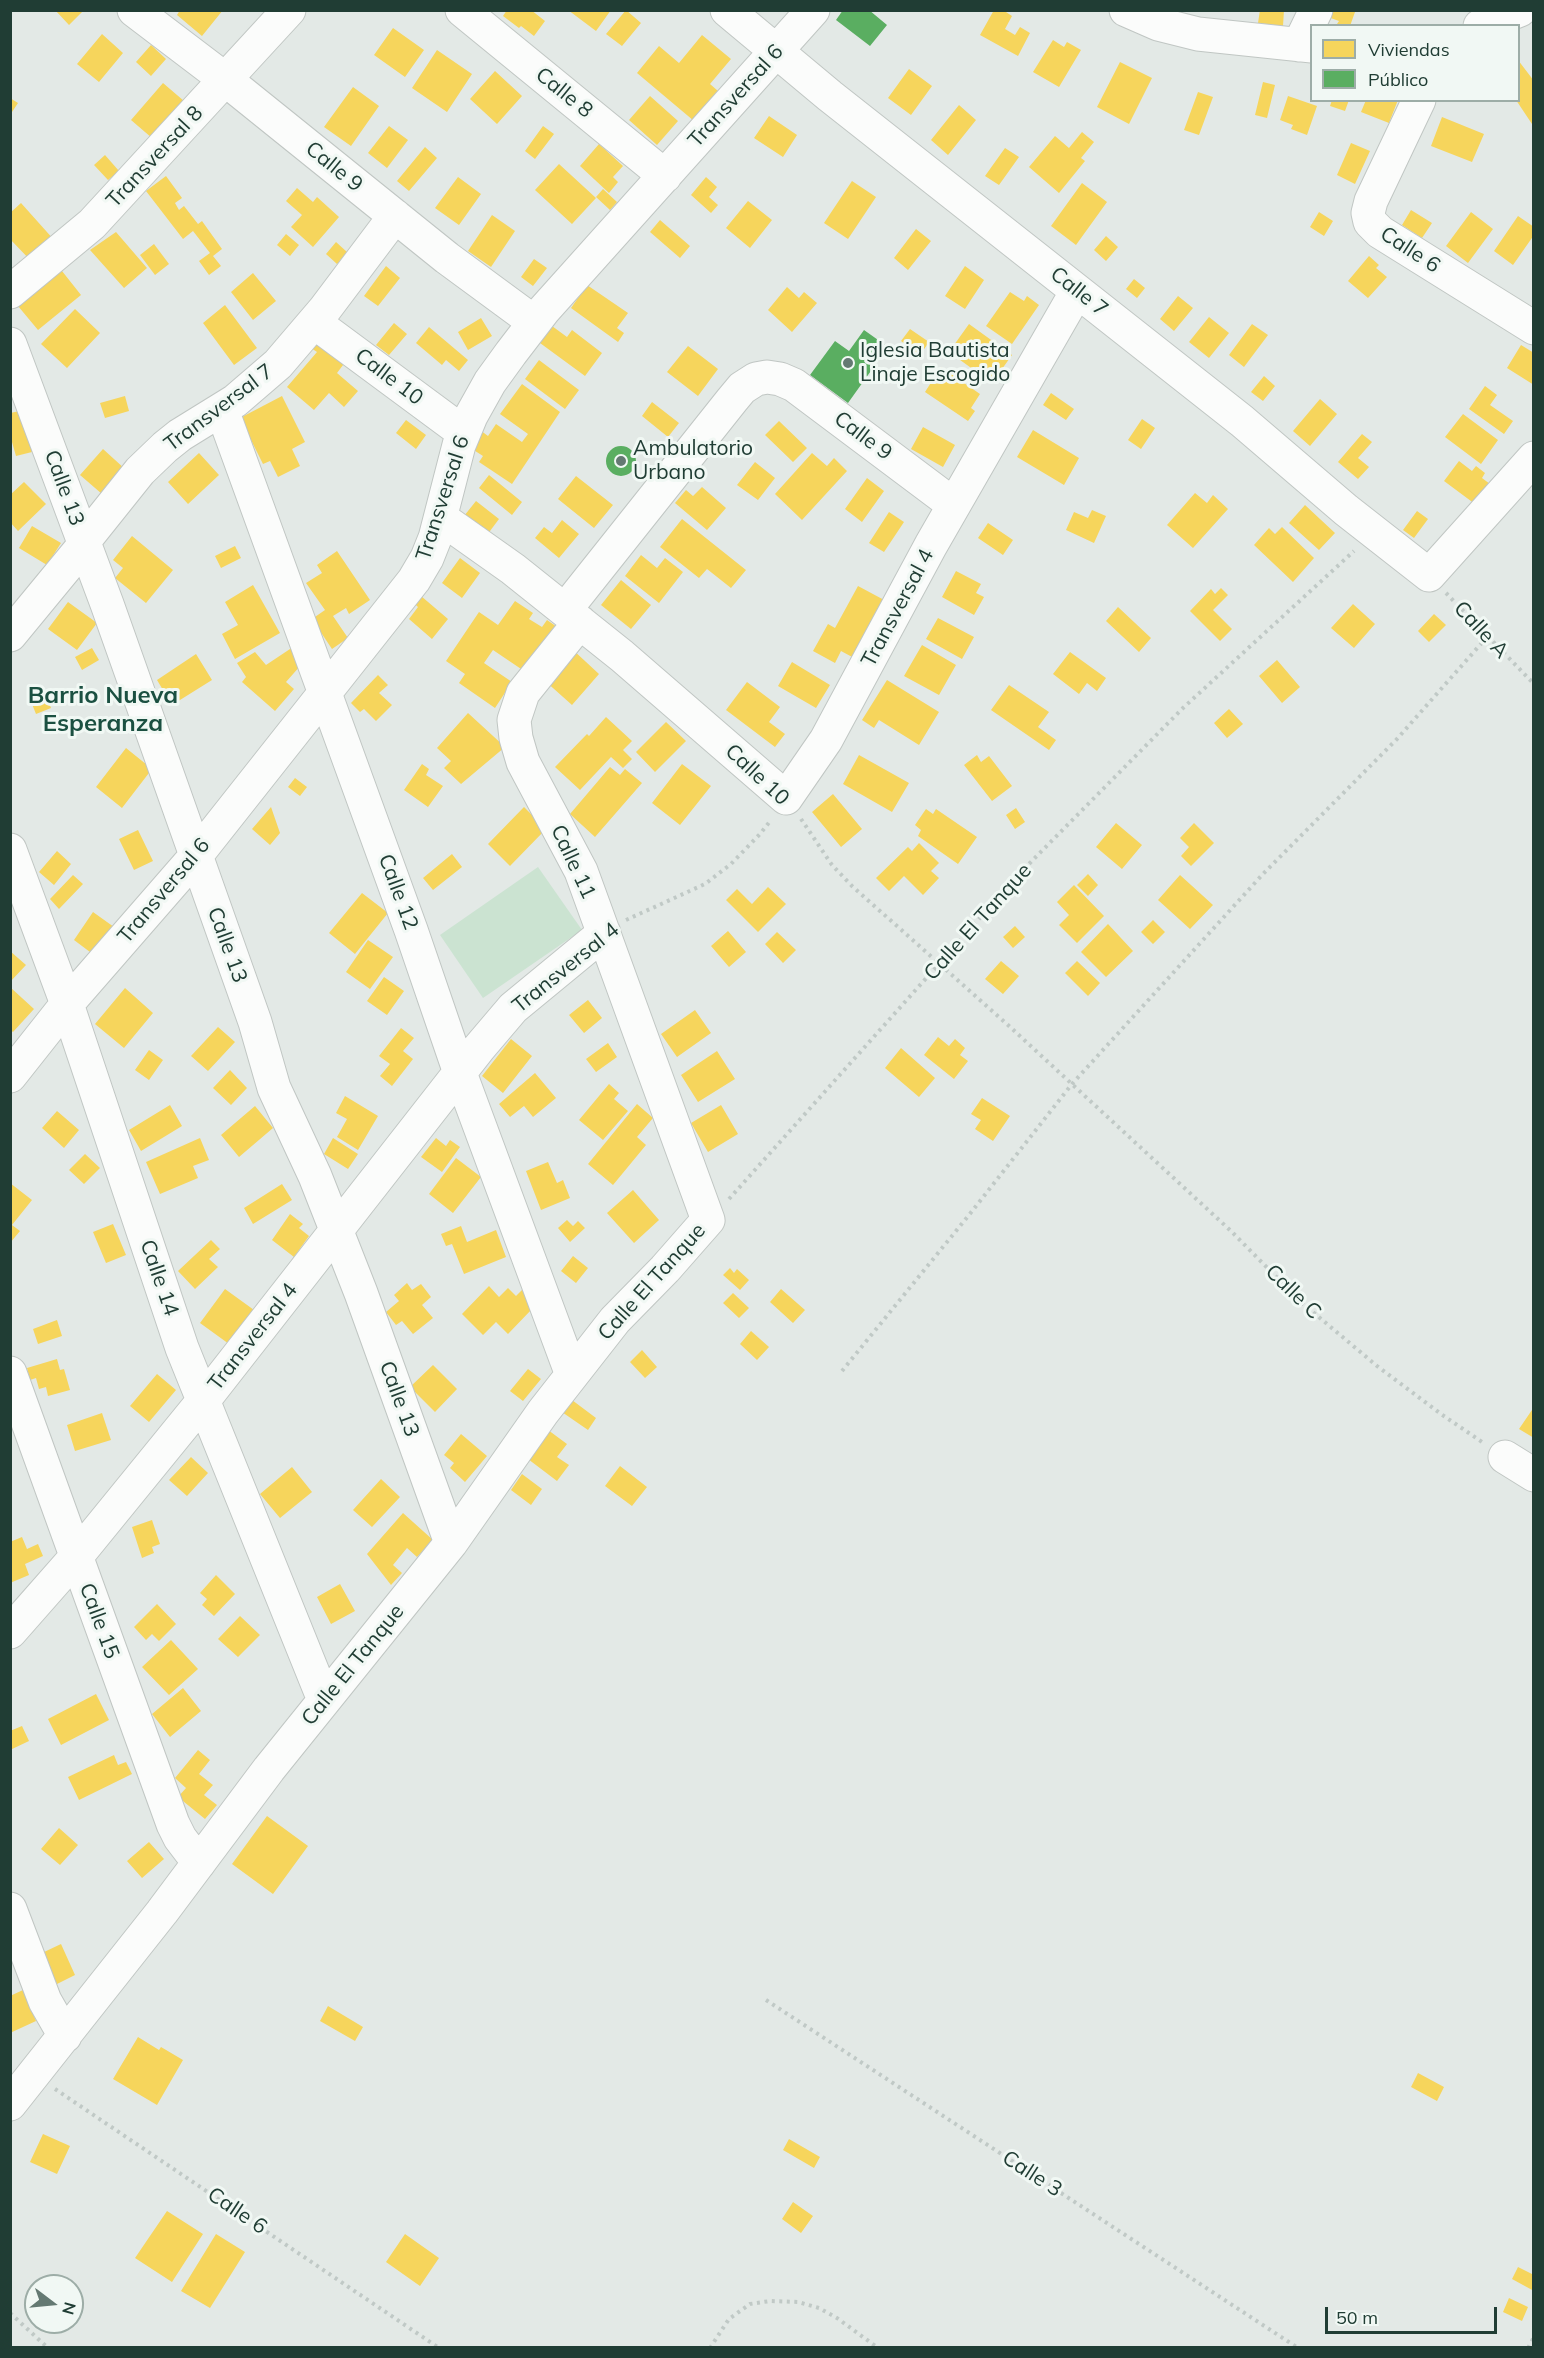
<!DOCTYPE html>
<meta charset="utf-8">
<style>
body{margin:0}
#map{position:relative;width:1544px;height:2358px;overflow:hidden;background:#e3e9e6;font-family:Mulish,sans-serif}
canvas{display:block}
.frame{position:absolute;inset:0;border:12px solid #203d34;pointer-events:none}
.legend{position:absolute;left:1310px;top:24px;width:210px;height:78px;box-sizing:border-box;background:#f1f8f4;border:2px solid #9dada7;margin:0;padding:8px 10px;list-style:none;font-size:18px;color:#203d34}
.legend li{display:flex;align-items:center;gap:12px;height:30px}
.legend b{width:30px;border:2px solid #9dada7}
.north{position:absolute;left:24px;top:2274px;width:60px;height:60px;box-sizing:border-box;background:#f1f8f4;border:2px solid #9dada7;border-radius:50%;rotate:106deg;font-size:16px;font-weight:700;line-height:24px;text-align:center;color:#203d34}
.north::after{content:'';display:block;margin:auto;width:21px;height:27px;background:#647972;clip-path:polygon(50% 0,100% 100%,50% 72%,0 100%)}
.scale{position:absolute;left:1325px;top:2307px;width:172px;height:27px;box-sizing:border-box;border:3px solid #203d34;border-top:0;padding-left:8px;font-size:18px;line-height:21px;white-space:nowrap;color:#203d34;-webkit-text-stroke:4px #f1f8f4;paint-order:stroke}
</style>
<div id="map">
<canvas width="1544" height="2358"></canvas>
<div class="frame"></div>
<ul class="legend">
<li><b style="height:16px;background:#f6d55c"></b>Viviendas</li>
<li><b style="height:16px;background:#5aae61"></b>Público</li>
</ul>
<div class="north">N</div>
<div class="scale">50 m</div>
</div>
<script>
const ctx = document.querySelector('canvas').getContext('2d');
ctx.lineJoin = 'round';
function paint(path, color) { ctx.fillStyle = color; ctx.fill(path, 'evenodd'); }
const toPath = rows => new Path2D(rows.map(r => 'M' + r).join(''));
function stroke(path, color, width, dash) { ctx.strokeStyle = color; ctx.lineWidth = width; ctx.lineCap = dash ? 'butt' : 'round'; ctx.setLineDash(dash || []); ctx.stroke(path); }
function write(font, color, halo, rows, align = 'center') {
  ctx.font = font + ' Mulish,sans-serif'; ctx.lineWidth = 6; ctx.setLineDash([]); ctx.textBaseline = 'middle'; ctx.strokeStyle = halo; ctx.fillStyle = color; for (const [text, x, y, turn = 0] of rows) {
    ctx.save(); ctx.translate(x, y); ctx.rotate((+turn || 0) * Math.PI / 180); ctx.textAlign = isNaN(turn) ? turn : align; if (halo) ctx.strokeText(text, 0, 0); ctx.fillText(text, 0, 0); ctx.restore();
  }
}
const green = toPath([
 [538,867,582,930,483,998,440,935]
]);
const homes = toPath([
 [55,10,84,10,69,25],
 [180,10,223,10,202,36,177,15],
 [507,10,531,10,545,21,534,36,521,26,519,28,503,16],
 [568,10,611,10,596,31],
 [626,10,641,23,622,46,606,34],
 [994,10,1003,10,1012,16,1005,29,1015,35,1020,27,1030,33,1018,56,980,35],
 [1260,10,1284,10,1283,26,1258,23],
 [1327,10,1351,10,1355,12,1350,26,1341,26,1337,24,1339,21,1325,16],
 [393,28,424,50,405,77,374,55],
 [102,34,123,53,99,82,77,64],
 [702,35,731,59,710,84,718,91,694,121,637,73,659,46,679,63],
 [1053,40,1064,47,1067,42,1081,50,1059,87,1033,72],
 [151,45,166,59,151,76,136,62],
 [437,50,472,74,447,112,412,88],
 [1518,60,1534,81,1534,122,1532,124,1516,100,1518,100],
 [1120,62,1152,78,1129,124,1097,107],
 [909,69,932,86,911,115,888,98],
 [495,71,522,96,497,124,470,99],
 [1263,82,1275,85,1267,118,1255,115],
 [163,83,184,101,152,138,131,120],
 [353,87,379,106,351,146,324,127],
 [1198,92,1213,97,1199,135,1184,130],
 [650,96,678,121,657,145,629,120],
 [1288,96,1317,106,1307,135,1291,129,1293,125,1280,120],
 [10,98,18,103,10,115],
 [1332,100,1349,100,1345,111,1330,106],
 [1366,100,1398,100,1389,123,1361,112],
 [959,105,976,120,948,155,931,140],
 [769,116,797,135,783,157,754,138],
 [1442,117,1484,134,1472,162,1431,146],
 [389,126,408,140,387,168,368,153],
 [543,126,554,134,535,159,525,151],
 [1082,132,1094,142,1081,158,1085,161,1059,193,1029,167,1055,136,1069,148],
 [1351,143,1370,151,1355,184,1337,175],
 [599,144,623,166,613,177,618,182,609,193,580,166],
 [425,147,437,158,409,191,397,181],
 [1005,148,1019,157,999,185,985,176],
 [105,155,119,171,108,180,94,165],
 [559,164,596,198,572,224,535,190],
 [166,176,182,198,175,203,179,210,184,206,198,224,202,221,222,249,213,256,221,266,209,275,199,261,210,253,193,231,183,239,146,191],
 [458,177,481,194,459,225,435,208],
 [706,177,717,187,709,197,718,205,711,213,691,195],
 [852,181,876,197,848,239,824,223],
 [1082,183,1107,202,1076,245,1051,226],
 [297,188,313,202,317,197,339,217,313,247,291,227,302,215,286,201],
 [603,189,617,202,610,210,596,197],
 [748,201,772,220,750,248,726,228],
 [21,203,55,241,32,262,10,239,10,213],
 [1411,210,1432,223,1422,238,1402,225],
 [1319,212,1333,221,1324,236,1310,227],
 [1471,212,1493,229,1468,263,1446,246],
 [492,215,515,231,491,267,468,251],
 [1518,216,1534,227,1534,235,1513,265,1494,251],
 [660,220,690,246,680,258,650,232],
 [916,229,931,241,908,270,894,258],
 [116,232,147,268,124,288,90,250],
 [286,234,299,245,290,256,277,245],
 [1106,236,1118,247,1106,261,1094,250],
 [336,242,347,252,337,264,326,254],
 [154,244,169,264,155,275,140,255],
 [1369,256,1379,265,1376,268,1387,277,1368,298,1348,281],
 [534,259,547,268,533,286,521,277],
 [386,266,400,278,378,306,364,296],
 [965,266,984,280,965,309,945,296],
 [62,271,81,295,38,330,18,306],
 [253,273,276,301,253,320,231,292],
 [1134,279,1145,288,1137,298,1126,289],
 [587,285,628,313,617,328,624,333,618,342,571,308],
 [787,287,799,298,804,292,817,303,792,332,768,310],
 [1010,292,1024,301,1027,296,1039,305,1012,344,986,326],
 [1178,296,1193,308,1174,331,1160,319],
 [225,305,257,348,234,365,203,323],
 [75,309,100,333,67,368,41,344],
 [1209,317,1229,333,1209,358,1189,342],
 [481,318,492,336,468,350,458,332],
 [394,323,407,334,389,355,376,345],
 [969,324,1012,355,992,383,949,352],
 [1252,324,1268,335,1244,367,1229,355],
 [552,326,567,337,572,330,602,353,585,376,540,343],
 [429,327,468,360,459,371,446,360,442,365,416,343],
 [910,329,929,342,920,355,901,341],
 [320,338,346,361,337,373,358,391,344,407,329,393,314,410,287,387,317,352,311,348],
 [1521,345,1534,353,1534,385,1507,368],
 [688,346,718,369,698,396,667,372],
 [539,360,579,390,565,409,525,379],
 [941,367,980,394,971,408,975,411,968,421,925,392],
 [1264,376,1275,386,1263,401,1251,392],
 [522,384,560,412,512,484,479,462,483,456,469,447,480,430,488,436,496,424,522,442,528,434,500,414],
 [1485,386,1497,395,1490,405,1513,421,1504,434,1469,409],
 [1051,393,1074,409,1066,420,1043,405],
 [125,396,129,411,105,418,100,403],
 [282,396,305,442,292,449,300,466,278,477,270,461,263,464,240,418],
 [1320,399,1337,414,1310,446,1293,431],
 [652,402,679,423,668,437,642,416],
 [20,411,32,452,16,456,10,435,10,413],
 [1463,414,1498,440,1481,464,1445,437],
 [1142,419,1155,428,1141,449,1128,440],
 [406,420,426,435,416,449,396,433],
 [779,421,807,448,793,462,765,435],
 [923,427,955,445,943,467,911,449],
 [1033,430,1079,458,1064,485,1017,457],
 [1362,434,1372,442,1358,458,1369,467,1358,479,1338,462],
 [103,449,125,469,102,494,80,475],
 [199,453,219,475,188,504,168,482],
 [812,453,827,466,834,458,847,471,802,520,775,494],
 [1459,461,1472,471,1476,466,1485,473,1482,478,1494,487,1479,507,1444,481],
 [755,462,775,478,758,500,737,485],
 [489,475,522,502,512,515,479,488],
 [576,476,613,505,594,528,558,499],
 [867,478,884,491,862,522,845,509],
 [24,482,46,504,18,531,10,522,10,495],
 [702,487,726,508,707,530,675,503,686,490,693,496],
 [1195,493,1207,503,1213,495,1228,509,1193,548,1167,525],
 [476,501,499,519,487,535,464,516],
 [1305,505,1335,533,1319,550,1289,523],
 [1092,510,1106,516,1094,543,1066,530,1074,512,1088,518],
 [1417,511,1428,519,1414,538,1403,530],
 [889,512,904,522,884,552,869,543],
 [682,519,746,570,731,588,707,569,699,578,660,547],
 [562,520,579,534,559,558,535,538,544,527,552,533],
 [988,523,1013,540,1003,555,978,538],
 [32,526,61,543,47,565,19,548],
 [1282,527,1314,558,1293,582,1254,545,1269,528,1275,534],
 [132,536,173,570,146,603,115,578,123,568,113,560],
 [235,546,241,558,221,568,215,556],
 [337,551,370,600,349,614,346,608,333,616,348,638,332,649,312,619,325,610,306,583,322,573,317,565],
 [641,555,657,568,665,558,683,572,659,603,625,576],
 [460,558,480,573,462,598,442,583],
 [956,571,981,584,976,593,984,597,974,615,942,597],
 [621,580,651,605,631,629,601,605],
 [253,585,280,633,235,659,222,634,238,625,225,602],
 [858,586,886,601,854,658,841,651,835,663,813,651,828,624,835,628],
 [1221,588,1228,595,1213,610,1232,629,1220,641,1190,611,1211,589,1215,594],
 [421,596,448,619,432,639,409,619,418,607,415,604],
 [515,601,533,613,529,619,542,627,547,620,560,629,530,675,493,650,484,663,512,682,495,708,459,683,465,674,446,661,479,612,498,625],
 [68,602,97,623,77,650,48,629],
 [1353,604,1375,624,1354,648,1331,628],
 [1118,607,1151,638,1139,652,1106,621],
 [1434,614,1446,625,1429,642,1418,631],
 [938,618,974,637,962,659,926,639],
 [922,645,956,665,939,695,904,676],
 [293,647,301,665,286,682,294,689,275,711,242,682,246,677,237,663,255,652,266,665],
 [92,648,99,660,82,670,75,657],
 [572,649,599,674,572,705,544,680],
 [1070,652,1106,678,1097,691,1087,683,1079,694,1053,674],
 [196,654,212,680,172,705,157,680],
 [1277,660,1300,687,1282,703,1259,676],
 [792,662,830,685,816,708,778,686],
 [378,675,388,685,379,693,392,705,376,721,364,709,360,712,351,703],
 [887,680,939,712,919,745,879,720,874,728,862,720],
 [747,682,780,707,769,722,785,734,775,747,726,710],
 [1009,685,1049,712,1038,727,1056,740,1049,750,991,710],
 [43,688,51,708,36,714,28,694],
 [1229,709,1243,724,1227,738,1214,723],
 [468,713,505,747,461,784,444,768,451,761,437,748],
 [606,717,632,741,623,750,632,759,623,768,611,757,580,790,555,767,587,734,589,736],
 [666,722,686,741,655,772,636,752],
 [126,748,152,769,122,808,96,787],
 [859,755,909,783,892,812,843,784],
 [977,755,981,762,989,756,1012,786,992,801,964,765],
 [422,764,429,769,426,775,443,786,428,807,404,790],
 [682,764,711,786,680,825,652,803],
 [610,767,620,775,625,769,642,783,595,837,570,814],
 [295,778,307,787,300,796,288,787],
 [833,794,862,829,841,847,812,812],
 [271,807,280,833,270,845,252,829],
 [524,807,546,829,510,866,488,844],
 [1016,808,1025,822,1015,829,1006,815],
 [926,809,933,814,936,809,977,837,958,864,918,836,921,830,915,825],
 [1116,823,1142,845,1122,869,1096,847],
 [1194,823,1214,843,1191,866,1181,856,1189,847,1180,838],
 [138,830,153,861,134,870,119,839],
 [919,843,939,863,931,871,939,878,923,895,904,876,889,891,876,878,908,847,912,851],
 [57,851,71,864,54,885,39,872],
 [452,854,462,867,433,890,423,878],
 [1088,874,1098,885,1088,896,1077,885],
 [73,875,83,884,59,909,50,899],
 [1180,875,1213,905,1190,929,1158,900],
 [1074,885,1104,916,1077,943,1059,925,1069,915,1057,902],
 [768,887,786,904,758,932,726,900,737,889,752,904],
 [362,893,388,913,355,954,329,933],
 [93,912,114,927,94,955,74,940],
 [1153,920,1165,932,1153,944,1141,932],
 [1108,924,1133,951,1106,977,1081,952],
 [1015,926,1025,937,1013,948,1003,937],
 [728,931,746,952,729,967,711,946],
 [777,932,796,950,783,963,765,944],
 [368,940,393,957,370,989,346,972],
 [10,951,26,965,10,982],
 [1001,961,1019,976,1003,994,985,979],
 [1077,961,1100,983,1088,996,1065,973],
 [384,977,404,991,387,1015,367,1001],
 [10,987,34,1009,13,1032,10,1030],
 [125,988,153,1013,124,1048,95,1024],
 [588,1000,602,1018,584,1033,569,1015],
 [695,1010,711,1033,677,1057,661,1034],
 [218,1027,235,1042,208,1071,191,1056],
 [401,1028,414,1038,403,1051,413,1059,392,1086,380,1076,390,1064,379,1056],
 [938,1037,949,1046,955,1039,965,1048,960,1055,968,1061,954,1079,924,1055],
 [511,1039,532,1056,503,1093,482,1076],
 [608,1043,617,1057,596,1072,586,1059],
 [901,1048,935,1078,919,1097,885,1068],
 [149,1050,163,1060,149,1080,135,1070],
 [717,1051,735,1079,698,1102,681,1075],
 [230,1070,247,1088,231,1105,213,1088],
 [535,1073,556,1098,533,1117,524,1106,510,1117,499,1104],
 [609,1084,619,1093,614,1099,628,1111,603,1140,579,1120],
 [345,1096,378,1116,358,1150,337,1137,347,1119,336,1113],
 [982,1098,1010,1116,993,1141,975,1129,981,1120,971,1114],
 [637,1104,653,1118,637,1137,646,1145,613,1185,588,1164],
 [170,1105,182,1126,141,1151,129,1130],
 [721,1105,738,1134,708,1152,691,1123],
 [255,1106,273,1128,239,1157,221,1135],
 [57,1111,79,1130,64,1148,42,1128],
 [200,1138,209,1160,193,1166,198,1178,160,1194,146,1162],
 [333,1138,358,1154,348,1169,324,1154],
 [436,1138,446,1146,450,1140,460,1147,442,1172,421,1157],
 [85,1154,100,1168,84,1184,69,1170],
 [456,1158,481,1177,453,1213,429,1194],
 [548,1162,557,1183,563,1180,570,1198,541,1210,526,1171],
 [10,1183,32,1200,12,1225,20,1231,10,1243],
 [282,1184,292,1200,253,1224,244,1208],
 [633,1190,659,1220,634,1243,607,1213],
 [290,1214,303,1224,299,1228,309,1236,294,1257,272,1240],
 [567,1220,573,1226,578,1221,585,1228,570,1242,558,1228],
 [113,1224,126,1255,106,1263,93,1232],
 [461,1226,467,1242,496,1230,506,1257,464,1274,452,1244,446,1246,441,1234],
 [211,1240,220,1249,209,1259,218,1267,195,1289,178,1271],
 [573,1256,588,1268,576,1283,561,1271],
 [730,1268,734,1273,737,1269,749,1280,740,1290,723,1275],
 [407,1283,412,1290,421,1284,431,1297,422,1305,433,1318,413,1334,402,1321,396,1325,386,1312,399,1301,394,1295],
 [489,1286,499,1297,508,1288,516,1296,524,1288,532,1309,508,1334,496,1322,483,1335,462,1314],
 [225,1289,254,1310,229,1344,200,1323],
 [781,1289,805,1310,793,1323,770,1302],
 [733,1293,749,1308,739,1318,723,1303],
 [57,1320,62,1336,38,1344,33,1329],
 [751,1331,769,1347,757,1360,740,1344],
 [642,1350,657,1367,645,1378,630,1362],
 [57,1359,60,1370,64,1369,70,1390,48,1396,46,1387,39,1389,36,1378,30,1380,27,1368],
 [433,1365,457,1389,435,1412,410,1387],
 [528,1369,541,1379,523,1401,510,1391],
 [157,1374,176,1390,149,1422,130,1406],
 [568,1397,596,1418,588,1430,559,1410],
 [1534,1407,1534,1438,1519,1429],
 [102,1413,111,1440,75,1451,67,1425],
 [544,1427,567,1444,557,1457,569,1465,557,1481,524,1456],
 [461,1434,487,1456,465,1482,450,1468,454,1463,444,1455],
 [191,1457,208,1473,187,1496,169,1480],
 [620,1466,647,1487,632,1506,605,1486],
 [292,1467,312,1492,280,1518,260,1494],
 [522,1474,542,1489,531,1505,511,1490],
 [381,1479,400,1497,372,1527,353,1510],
 [403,1513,433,1540,417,1557,407,1548,393,1565,402,1573,391,1585,367,1554],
 [152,1520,160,1544,152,1547,154,1553,142,1558,132,1527],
 [22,1537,27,1549,38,1544,43,1556,25,1564,29,1575,10,1583,10,1542],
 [216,1575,235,1594,214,1616,202,1605,207,1599,200,1593],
 [340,1584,355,1611,331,1624,317,1597],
 [157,1604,176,1624,159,1641,152,1634,146,1640,134,1627],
 [240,1616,260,1635,238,1657,218,1639],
 [171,1640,198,1669,169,1695,142,1667],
 [183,1688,201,1711,170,1737,152,1714],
 [96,1694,109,1720,61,1745,48,1719],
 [22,1726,29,1741,10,1750,10,1731],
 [198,1750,210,1760,199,1774,213,1785,204,1795,217,1805,205,1819,178,1797,186,1788,175,1778],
 [114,1755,118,1765,126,1762,132,1774,79,1800,68,1777],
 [267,1816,308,1846,273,1894,232,1864],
 [59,1828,78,1845,60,1865,41,1849],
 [149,1842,164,1859,142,1878,127,1861],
 [61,1944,75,1975,57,1984,42,1953],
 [23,1990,36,2021,10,2033,10,1996],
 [328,2006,363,2027,355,2041,320,2021],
 [138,2037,159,2050,161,2047,183,2060,157,2105,113,2079],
 [1418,2073,1444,2087,1437,2101,1411,2087],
 [43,2134,70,2146,57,2174,30,2162],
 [789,2139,820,2157,814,2168,783,2150],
 [793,2202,813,2216,801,2233,782,2219],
 [167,2211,203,2234,172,2282,135,2258],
 [216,2234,245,2252,210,2308,181,2291],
 [405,2234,439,2258,420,2286,386,2262],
 [1518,2267,1534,2275,1534,2291,1512,2279],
 [1509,2298,1528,2307,1522,2321,1503,2312]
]);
const public = toPath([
 [843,10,869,10,887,25,870,46,836,20],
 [864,330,888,347,848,403,810,375,835,341,849,351],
 '606 461a15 15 0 1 1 30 0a15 15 0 1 1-30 0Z'
]);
const path = toPath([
 [1446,593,1534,684],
 [801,819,832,865,852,886,1008,1025,1231,1231,1301,1302,1377,1366,1441,1414,1482,1442],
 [626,920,705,884,731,864,760,834,771,820],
 [729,1199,1021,872,1183,708,1354,551],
 [842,1371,969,1215,1072,1084,1263,874,1397,739,1487,637],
 [766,2000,1298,2348],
 [55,2089,439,2348],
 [10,2313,48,2348],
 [710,2348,729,2319,750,2304,770,2301,798,2302,819,2308,837,2318,878,2348],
 [1528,2348,1534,2337]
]);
const minor = toPath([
 [134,10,226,80,447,258,534,322],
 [462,10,665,176],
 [727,10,830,96,1242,421,1346,510,1429,575,1534,458],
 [1126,10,1158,24,1198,34,1312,46],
 [1480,26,1520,10],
 [1299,45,1316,10],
 [1419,100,1371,201,1368,213,1370,222,1380,232,1534,328],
 [10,292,92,224,289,10],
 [314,322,464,433],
 [10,344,107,604,255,1022,274,1088,315,1176,361,1293,451,1543],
 [222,410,411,930,460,1073,572,1375],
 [441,518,513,569,622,656,786,798,826,740,931,545,1077,291],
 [84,541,140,471,165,447,180,435,235,401,278,364,325,309,395,216],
 [565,610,732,400,742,388,756,379,767,377,780,379,794,385,954,505],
 [10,635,85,544],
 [10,850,67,1004,182,1348,324,1700],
 [10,1076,67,1004,195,857,414,580,427,558,435,538,459,445,471,416,490,382,511,353,544,310,813,10],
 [10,1373,173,1824,180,1838,199,1863],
 [1505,1457,1534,1475],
 [10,1632,76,1557,203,1401,479,1048,513,1008,604,933],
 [10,1909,45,2001,65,2036],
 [10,2104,162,1912,269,1769,451,1543,543,1412,615,1320,665,1269,708,1220,581,871,523,762,516,738,514,720,523,693,580,622]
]);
const markers = [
 [848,363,6,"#647972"],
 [621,461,6,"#647972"]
];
const streetNames = [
 ["Calle 8",564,93,39],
 ["Transversal 6",736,96,-48],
 ["Transversal 8",155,157,-47],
 ["Calle 9",334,167,39],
 ["Calle 6",1410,250,33],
 ["Calle 7",1079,292,38],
 ["Calle 10",389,377,37],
 ["Transversal 7",219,408,-37],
 ["Calle 9",863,436,37],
 ["Calle 13",64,488,70],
 ["Transversal 6",443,498,-72],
 ["Transversal 4",898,608,-62],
 ["Calle A",1481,630,47],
 ["Calle 10",757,775,43],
 ["Calle 11",573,862,65],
 ["Transversal 6",164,891,-50],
 ["Calle 12",398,892,70],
 ["Calle El Tanque",978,922,-48],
 ["Calle 13",227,945,70],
 ["Transversal 4",566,968,-39],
 ["Calle 14",159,1278,71],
 ["Calle El Tanque",652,1282,-48],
 ["Calle C",1293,1292,44],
 ["Transversal 4",253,1337,-52],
 ["Calle 13",399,1399,70],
 ["Calle 15",99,1621,70],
 ["Calle El Tanque",353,1665,-51],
 ["Calle 3",1032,2174,33],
 ["Calle 6",237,2211,34]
];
const poiNames = [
 ["Iglesia Bautista",860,351],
 ["Linaje Escogido",860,375],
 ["Ambulatorio",633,449],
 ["Urbano",633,473]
];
const quarterNames = [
 ["Barrio Nueva",103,696],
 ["Esperanza",103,724]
];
paint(green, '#cbe3d1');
paint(homes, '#f6d55c');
paint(public, '#5aae61');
stroke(minor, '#c0c6c3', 35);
stroke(path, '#c0c9c6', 4, [3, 4.5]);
stroke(minor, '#fbfcfb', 33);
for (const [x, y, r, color] of markers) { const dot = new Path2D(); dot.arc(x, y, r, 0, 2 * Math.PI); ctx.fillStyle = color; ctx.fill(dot); stroke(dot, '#f1f8f4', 2); }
write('21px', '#203d34', '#f1f8f4', streetNames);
write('21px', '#203d34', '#f1f8f4', poiNames, 'left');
write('bold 24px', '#1b5041', '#f1f8f4', quarterNames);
</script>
